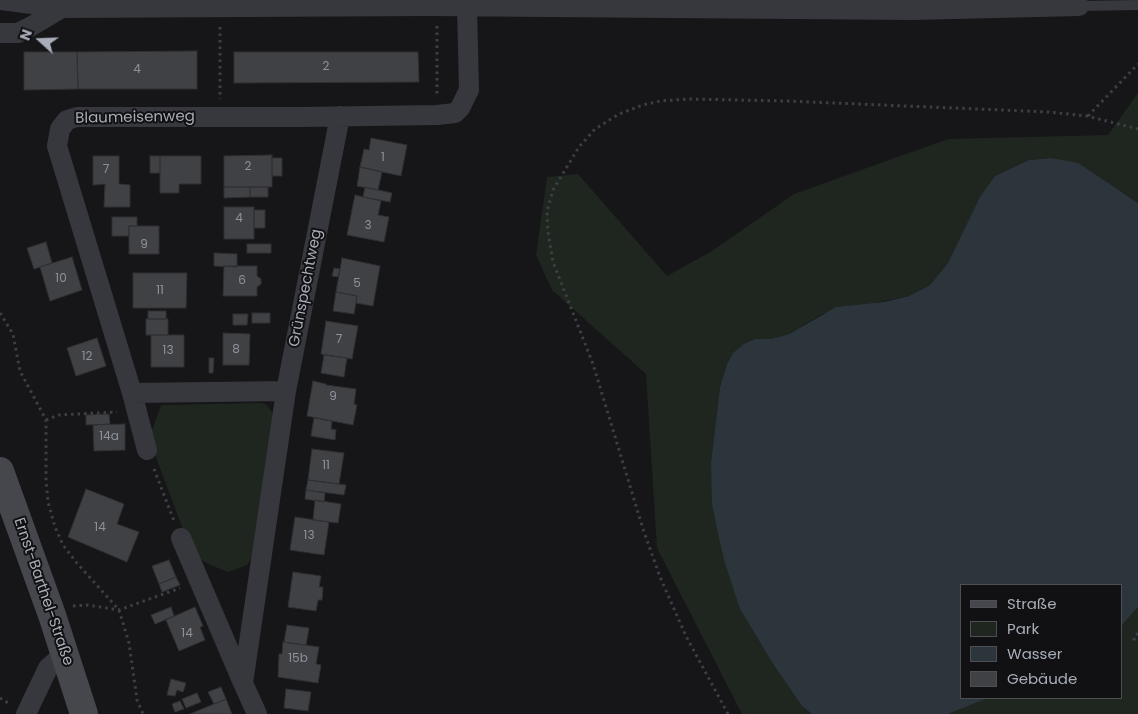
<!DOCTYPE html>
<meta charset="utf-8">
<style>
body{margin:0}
#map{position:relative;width:1138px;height:714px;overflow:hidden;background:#161618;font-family:Poppins,sans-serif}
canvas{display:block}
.legend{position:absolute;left:960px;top:584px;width:162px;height:115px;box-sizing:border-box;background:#111113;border:1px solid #4d4f55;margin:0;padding:6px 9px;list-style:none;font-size:15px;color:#a8adb8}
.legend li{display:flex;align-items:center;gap:10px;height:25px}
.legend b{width:25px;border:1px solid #4d4f55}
.north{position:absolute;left:15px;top:15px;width:50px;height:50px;-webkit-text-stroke:4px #111113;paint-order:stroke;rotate:290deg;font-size:14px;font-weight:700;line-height:20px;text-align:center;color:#a8adb8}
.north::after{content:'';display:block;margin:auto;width:18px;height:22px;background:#a8adb8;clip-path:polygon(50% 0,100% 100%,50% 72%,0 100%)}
</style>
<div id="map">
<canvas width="1138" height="714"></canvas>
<ul class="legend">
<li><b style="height:6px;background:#45474d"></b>Straße</li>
<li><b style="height:14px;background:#1e261f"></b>Park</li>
<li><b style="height:14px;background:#2c353c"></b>Wasser</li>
<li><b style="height:14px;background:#404145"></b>Gebäude</li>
</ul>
<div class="north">N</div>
</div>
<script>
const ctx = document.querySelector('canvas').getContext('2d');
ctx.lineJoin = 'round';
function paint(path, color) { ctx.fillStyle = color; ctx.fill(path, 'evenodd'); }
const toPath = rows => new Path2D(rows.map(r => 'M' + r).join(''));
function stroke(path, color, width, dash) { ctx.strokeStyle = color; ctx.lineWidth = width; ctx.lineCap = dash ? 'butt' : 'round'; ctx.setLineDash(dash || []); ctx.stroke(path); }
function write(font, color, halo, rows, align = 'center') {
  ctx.font = font + ' Poppins,sans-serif'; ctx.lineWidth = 4; ctx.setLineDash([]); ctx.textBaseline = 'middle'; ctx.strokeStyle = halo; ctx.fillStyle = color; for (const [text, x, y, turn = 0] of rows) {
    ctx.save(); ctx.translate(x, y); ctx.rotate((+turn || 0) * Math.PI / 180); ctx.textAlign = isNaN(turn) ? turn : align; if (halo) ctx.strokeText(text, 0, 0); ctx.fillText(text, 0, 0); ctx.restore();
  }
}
const green = toPath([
 [1138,93,1138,203,1124,193,1051,158,1029,160,995,176,948,263,930,285,909,296,822,314,789,334,771,339,755,339,733,353,727,364,720,387,711,462,740,609,773,664,802,706,812,714,742,714,657,548,646,374,552,290,536,255,547,177,578,174,667,276,712,251,794,194,948,139,1108,135],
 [261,403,267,405,273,414,252,558,247,565,228,572,206,563,192,553,149,439,161,405],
 [1138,607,1138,714,948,714,988,698,1122,698,1122,625]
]);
const water = toPath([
 [1051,158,1078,163,1138,203,1138,607,1122,625,1122,585,962,585,962,698,988,698,948,714,812,714,802,706,773,664,740,609,725,563,718,533,712,504,711,462,720,387,727,364,733,353,744,344,755,339,771,339,789,334,836,307,884,302,909,296,930,285,948,263,980,197,995,176,1029,160]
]);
const building = toPath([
 [197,51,197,89,78,89,77,52,197,51],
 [24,52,77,52,78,89,24,90,24,52],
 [234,52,418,52,419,82,234,83,234,52],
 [371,138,407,145,401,176,360,167,364,149,369,150,371,138],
 [272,155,272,187,224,187,224,156,272,155],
 [93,156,119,156,119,184,130,185,130,207,104,207,105,184,93,185,93,156],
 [150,156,160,156,160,173,150,173,150,156],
 [160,156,201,156,201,184,179,184,179,193,160,193,160,156],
 [272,158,282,158,282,176,272,176,272,158],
 [360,167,382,172,378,190,357,186,360,167],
 [224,187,250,187,250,197,224,198,224,187],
 [250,187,268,187,268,197,250,197,250,187],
 [365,187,392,193,390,202,363,197,365,187],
 [355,195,381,201,378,215,389,217,384,242,347,235,355,195],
 [224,207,254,207,254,239,224,239,224,207],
 [254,210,265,210,265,228,254,228,254,210],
 [112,217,137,217,137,226,129,226,129,236,112,236,112,217],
 [129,226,159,226,159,254,129,254,129,226],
 [46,242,52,263,34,269,27,248,46,242],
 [247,244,271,244,271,253,247,253,247,244],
 [214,253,237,254,237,267,214,266,214,253],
 [72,257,82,290,50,301,40,267,72,257],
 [342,258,380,266,373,306,356,303,357,296,336,292,342,258],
 [224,266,257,266,257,276,261,279,261,284,257,287,257,296,223,296,224,266],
 [334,268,340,269,338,277,332,276,334,268],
 [133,273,187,273,186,308,133,308,133,273],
 [336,292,357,296,354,314,333,311,336,292],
 [148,311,166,311,166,319,148,319,148,311],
 [252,313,270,313,270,323,252,323,252,313],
 [233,314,248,314,247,325,233,325,233,314],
 [146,319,168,319,168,335,146,335,146,319],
 [326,321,358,326,352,359,321,354,326,321],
 [223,333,250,334,249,365,223,365,223,333],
 [151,335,184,335,184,367,151,367,151,335],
 [97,338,106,366,76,376,67,348,97,338],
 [324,355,347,358,344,377,321,373,324,355],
 [209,358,214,358,213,373,209,373,209,358],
 [313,381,326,384,326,385,356,389,354,404,357,405,353,425,307,416,313,381],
 [109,414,110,424,86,425,86,415,109,414],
 [314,418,332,421,331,429,336,430,335,440,311,436,314,418],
 [125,424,125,450,94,451,93,425,125,424],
 [312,449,344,453,339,484,308,480,312,449],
 [308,480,346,485,344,495,306,490,308,480],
 [86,489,124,504,117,524,139,532,127,562,68,537,86,489],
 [306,490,325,493,324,502,305,499,306,490],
 [315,500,341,504,338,523,313,520,315,500],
 [295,517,329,522,324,555,290,550,295,517],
 [169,560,176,577,159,584,152,566,169,560],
 [293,572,321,576,319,587,323,587,322,600,318,600,316,611,288,607,293,572],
 [176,577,180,585,162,592,159,584,176,577],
 [171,607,174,616,155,624,151,615,171,607],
 [195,607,203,626,200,627,205,640,179,651,166,620,195,607],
 [287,625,309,628,306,645,284,642,287,625],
 [283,642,319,647,316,664,321,665,318,683,278,677,279,654,282,654,283,642],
 [171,679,186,683,183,692,177,690,175,696,167,695,171,679],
 [221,687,226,699,214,704,208,692,221,687],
 [286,689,311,692,308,711,284,708,286,689],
 [197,693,201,702,186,708,182,699,197,693],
 [226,699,232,714,190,714,226,699],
 [180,701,184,709,175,712,172,704,180,701]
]);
const path = toPath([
 [437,26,437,95],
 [220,27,220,99],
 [1088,116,1138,64],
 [0,313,13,334,20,371,46,420,46,481,48,502,55,527,63,545,76,562,119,610,129,643,137,700,143,714],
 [46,420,59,415,117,412],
 [154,469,174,521],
 [73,606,88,605,119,610,180,588],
 [1138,633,1134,639,1138,642],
 [0,698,10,704],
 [728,714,686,636,660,577,643,529,593,364,553,262,548,232,547,211,553,190,579,147,595,129,619,114,643,105,660,101,689,99,786,101,1049,112,1087,116,1138,129]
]);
const lane = toPath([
 [1079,6,1138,5]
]);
const street = toPath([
 [0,0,62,8,429,6,912,10,1079,6],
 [0,33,18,33,30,27,62,8],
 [132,393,286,391],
 [147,450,132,393,57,146,60,129,67,120,77,117,302,117,437,115,455,113,460,108,469,90,467,7],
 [181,538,243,683],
 [26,714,48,668,64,654],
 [257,714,243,683,286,391,340,116]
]);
const secondary = toPath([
 [0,471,52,615,84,714]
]);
const numberNames = [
 ["2",326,67],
 ["4",137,70],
 ["1",383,158],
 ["2",248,167],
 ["7",106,170],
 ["4",239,219],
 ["3",368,226],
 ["9",144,245],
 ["10",61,279],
 ["6",242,281],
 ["5",357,284],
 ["11",160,291],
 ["7",339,340],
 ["8",236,350],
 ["13",168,351],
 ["12",87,357],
 ["9",333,397],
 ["14a",109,437],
 ["11",326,466],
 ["14",100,528],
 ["13",309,536],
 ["14",187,634],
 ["15b",298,659]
];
const streetNames = [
 ["Blaumeisenweg",135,118,-1],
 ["Grünspechtweg",306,288,-79],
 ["Ernst-Barthel-Straße",43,592,71]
];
paint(green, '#1e261f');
paint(water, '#2c353c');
paint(building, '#404145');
stroke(building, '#303034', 1);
stroke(path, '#3d3f44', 3, [2.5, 4]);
stroke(lane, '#37383d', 10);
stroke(street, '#37383d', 20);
stroke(secondary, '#45474d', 28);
write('12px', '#8e929b', null, numberNames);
write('15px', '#a8adb8', '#111113', streetNames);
</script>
